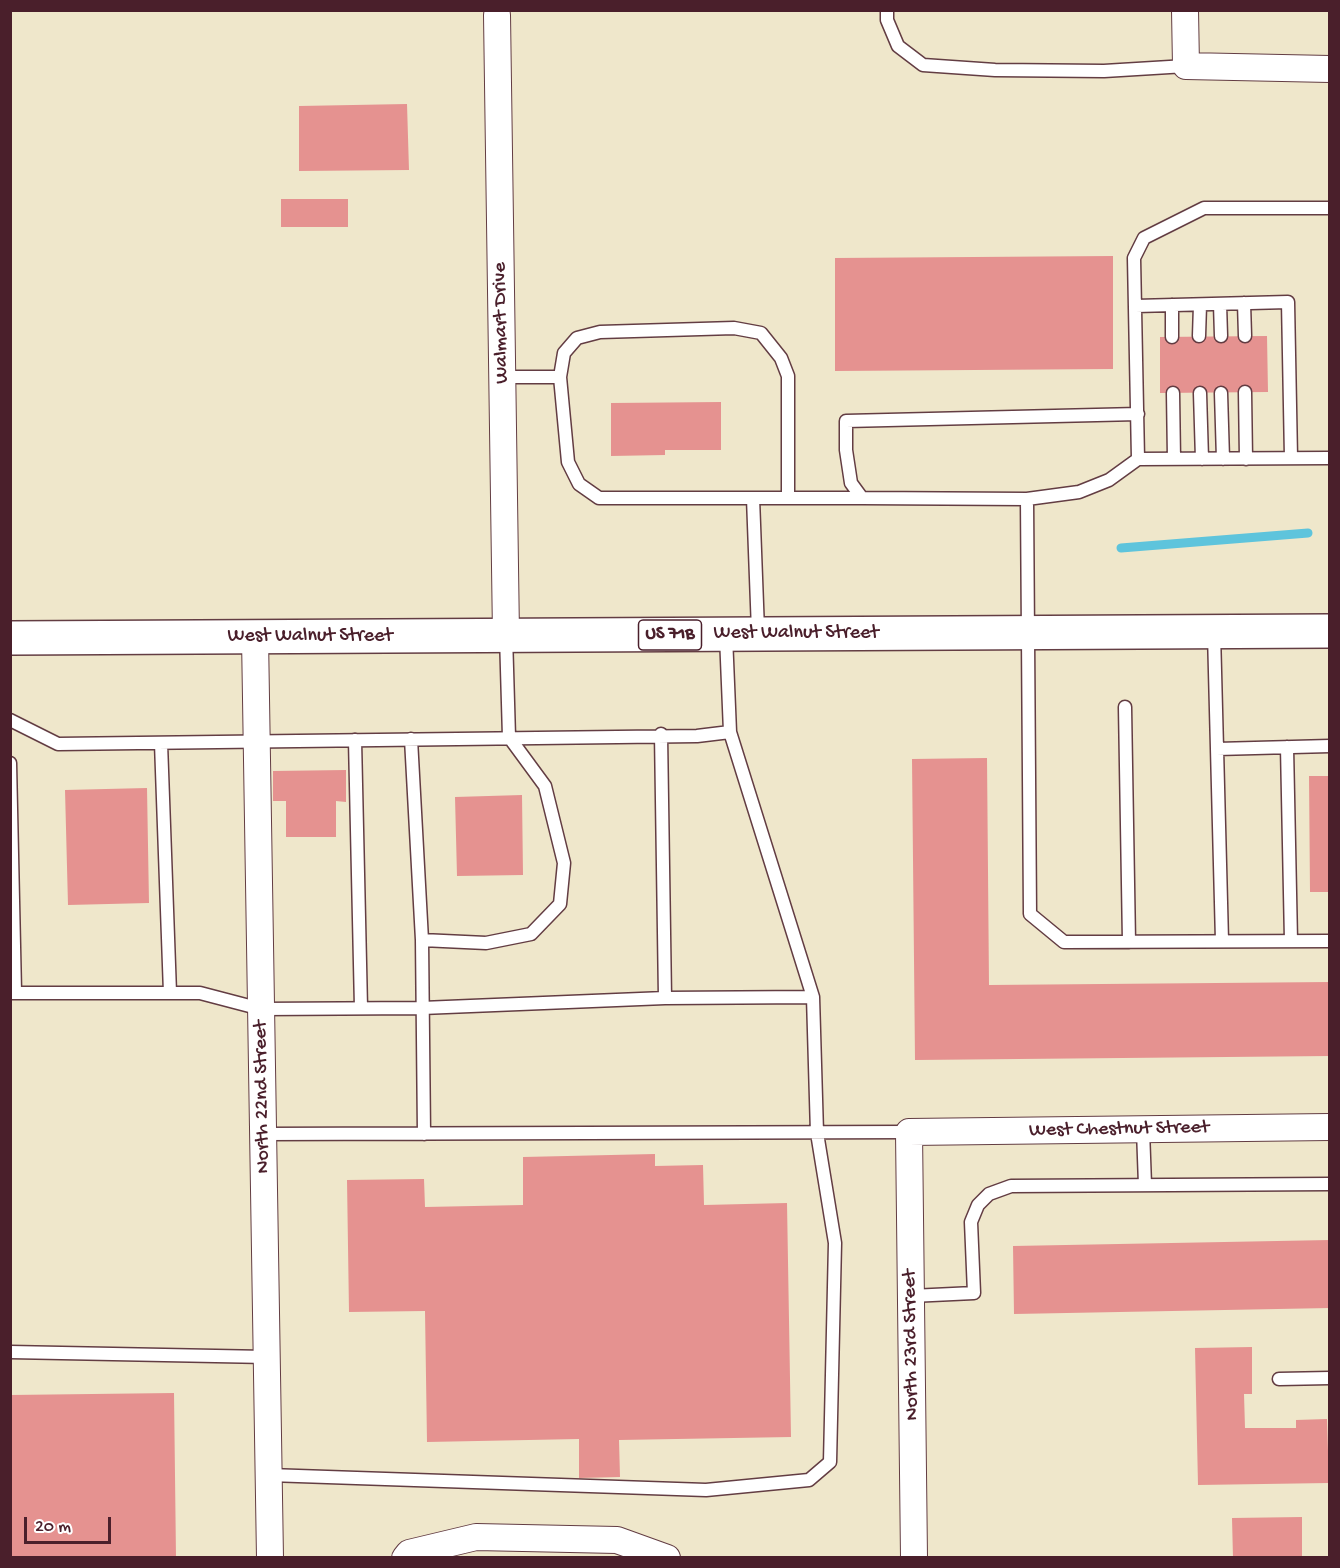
<!DOCTYPE html>
<style>
body{margin:0}
#map{position:relative;width:1340px;height:1568px;overflow:hidden;background:#efe7cb;font-family:"Gochi Hand",sans-serif}
canvas{display:block}
.frame{position:absolute;inset:0;border:12px solid #4a1f2b;pointer-events:none}
.scale{position:absolute;left:24px;top:1517px;width:87px;height:27px;box-sizing:border-box;border:3px solid #4a1f2b;border-top:0;padding-left:8px;font-size:18px;line-height:21px;white-space:nowrap;color:#4a1f2b;-webkit-text-stroke:4px #fff;paint-order:stroke}
</style>
<div id="map">
<canvas width="1340" height="1568"></canvas>
<div class="frame"></div>
<div class="scale">20 m</div>
</div>
<script>
const ctx = document.querySelector('canvas').getContext('2d');
ctx.lineJoin = 'round';
const toPath = rows => new Path2D(rows.map(r => 'M' + r).join(''));
function stroke(path, color, width, dash) { ctx.strokeStyle = color; ctx.lineWidth = width; ctx.lineCap = dash ? 'butt' : 'round'; ctx.setLineDash(dash || []); ctx.stroke(path); }
function paint(path, color) { ctx.fillStyle = color; ctx.fill(path, 'evenodd'); }
function write(font, color, halo, rows, align = 'center') {
  ctx.font = font + ' "Gochi Hand",sans-serif'; ctx.lineWidth = 4.5; ctx.setLineDash([]); ctx.textBaseline = 'middle'; ctx.strokeStyle = halo; ctx.fillStyle = color; for (const [text, x, y, turn = 0] of rows) {
    ctx.save(); ctx.translate(x, y); ctx.rotate((+turn || 0) * Math.PI / 180); ctx.textAlign = isNaN(turn) ? turn : align; if (halo) ctx.strokeText(text, 0, 0); ctx.fillText(text, 0, 0); ctx.restore();
  }
}
const stream = toPath([
 [1121,548,1308,533]
]);
const building = toPath([
 [407,104,409,170,299,171,299,106],
 [281,199,348,199,348,227,281,227],
 [1113,256,1113,369,835,371,835,258],
 [1267,336,1268,392,1160,393,1160,337],
 [721,402,721,450,665,450,665,455,611,456,611,403],
 [987,758,989,985,1330,982,1330,1056,915,1060,912,759],
 [346,770,346,802,336,801,336,837,286,837,286,801,273,801,273,771],
 [1309,776,1330,776,1330,892,1310,892],
 [147,788,149,903,68,905,65,790],
 [522,795,523,875,457,876,455,797],
 [655,1154,655,1166,703,1165,704,1205,787,1203,791,1437,619,1440,620,1477,579,1478,579,1439,427,1442,425,1311,349,1312,347,1180,424,1179,425,1207,523,1205,523,1157],
 [1330,1240,1330,1308,1014,1314,1013,1246],
 [1252,1347,1252,1394,1244,1394,1245,1428,1296,1428,1296,1420,1327,1419,1329,1483,1198,1485,1195,1348],
 [174,1393,176,1558,10,1558,10,1395],
 [1302,1517,1302,1558,1233,1558,1232,1518]
]);
const lane = toPath([
 [887,10,887,20,898,46,923,65,995,70,1104,71,1186,66],
 [1330,208,1204,208,1144,238,1134,258,1138,459,1109,480,1079,492,1027,499,1030,914,1064,942,1330,941],
 [1244,303,1245,336],
 [1220,304,1221,336],
 [1136,306,1288,302,1291,458],
 [1199,336,1200,305],
 [1172,337,1172,305],
 [503,377,560,377],
 [1245,392,1246,459],
 [1173,393,1174,459],
 [1200,393,1202,459],
 [1221,393,1223,459],
 [1138,459,1330,458],
 [753,498,599,498,579,484,568,462,560,377,564,353,577,338,600,332,734,328,761,333,781,358,788,376,788,498],
 [1027,499,862,498,851,483,846,450,846,421,1138,414],
 [758,631,753,498,862,498],
 [1214,633,1222,941],
 [1125,707,1129,942],
 [10,720,58,744,697,736,730,732],
 [661,734,665,998],
 [411,739,422,940,424,1134],
 [355,740,361,1008],
 [161,743,170,993],
 [1287,747,1291,941],
 [1217,749,1330,746],
 [10,763,15,992],
 [422,940,486,943,531,934,560,904,564,863,545,786,509,737,506,635],
 [10,993,200,993,261,1009,422,1008,665,998,813,997],
 [1143,1130,1145,1185],
 [263,1134,909,1132],
 [911,1296,974,1293,971,1222,978,1205,989,1194,1011,1186,1330,1184],
 [10,1352,267,1357],
 [1279,1379,1330,1378],
 [269,1475,706,1490,809,1480,830,1462,835,1243,817,1133,813,997,730,732,726,636]
]);
const street = toPath([
 [1185,10,1186,66,1330,69],
 [497,15,506,635],
 [255,637,270,1558],
 [405,1558,409,1553,476,1537,617,1540,667,1558],
 [914,1558,909,1132,1330,1127]
]);
const primary = toPath([
 [10,638,1330,631]
]);
const shields = [
 [670,635,63]
];
const shieldNames = [
 ["US 71B",670,635]
];
const streetNames = [
 ["Walmart Drive",502,323,-91],
 ["West Walnut Street",796,634],
 ["West Walnut Street",310,637],
 ["North 22nd Street",263,1097,-91],
 ["West Chestnut Street",1119,1130,-1],
 ["North 23rd Street",912,1345,-91]
];
stroke(stream, '#5ec4dc', 9);
paint(building, '#e59290');
stroke(lane, '#633d43', 15);
stroke(street, '#633d43', 28);
stroke(primary, '#633d43', 36);
stroke(lane, '#fff', 12);
stroke(street, '#fff', 26);
stroke(primary, '#fff', 33);
for (const [x, y, w] of shields) { const box = new Path2D(); box.roundRect(x - w / 2, y - 15, w, 30, 4.5); ctx.fillStyle = '#fff'; ctx.fill(box); stroke(box, '#4a1f2b', 1.5); }
write('bold 18px', '#4a1f2b', null, shieldNames);
write('20px', '#4a1f2b', '#fff', streetNames);
</script>
